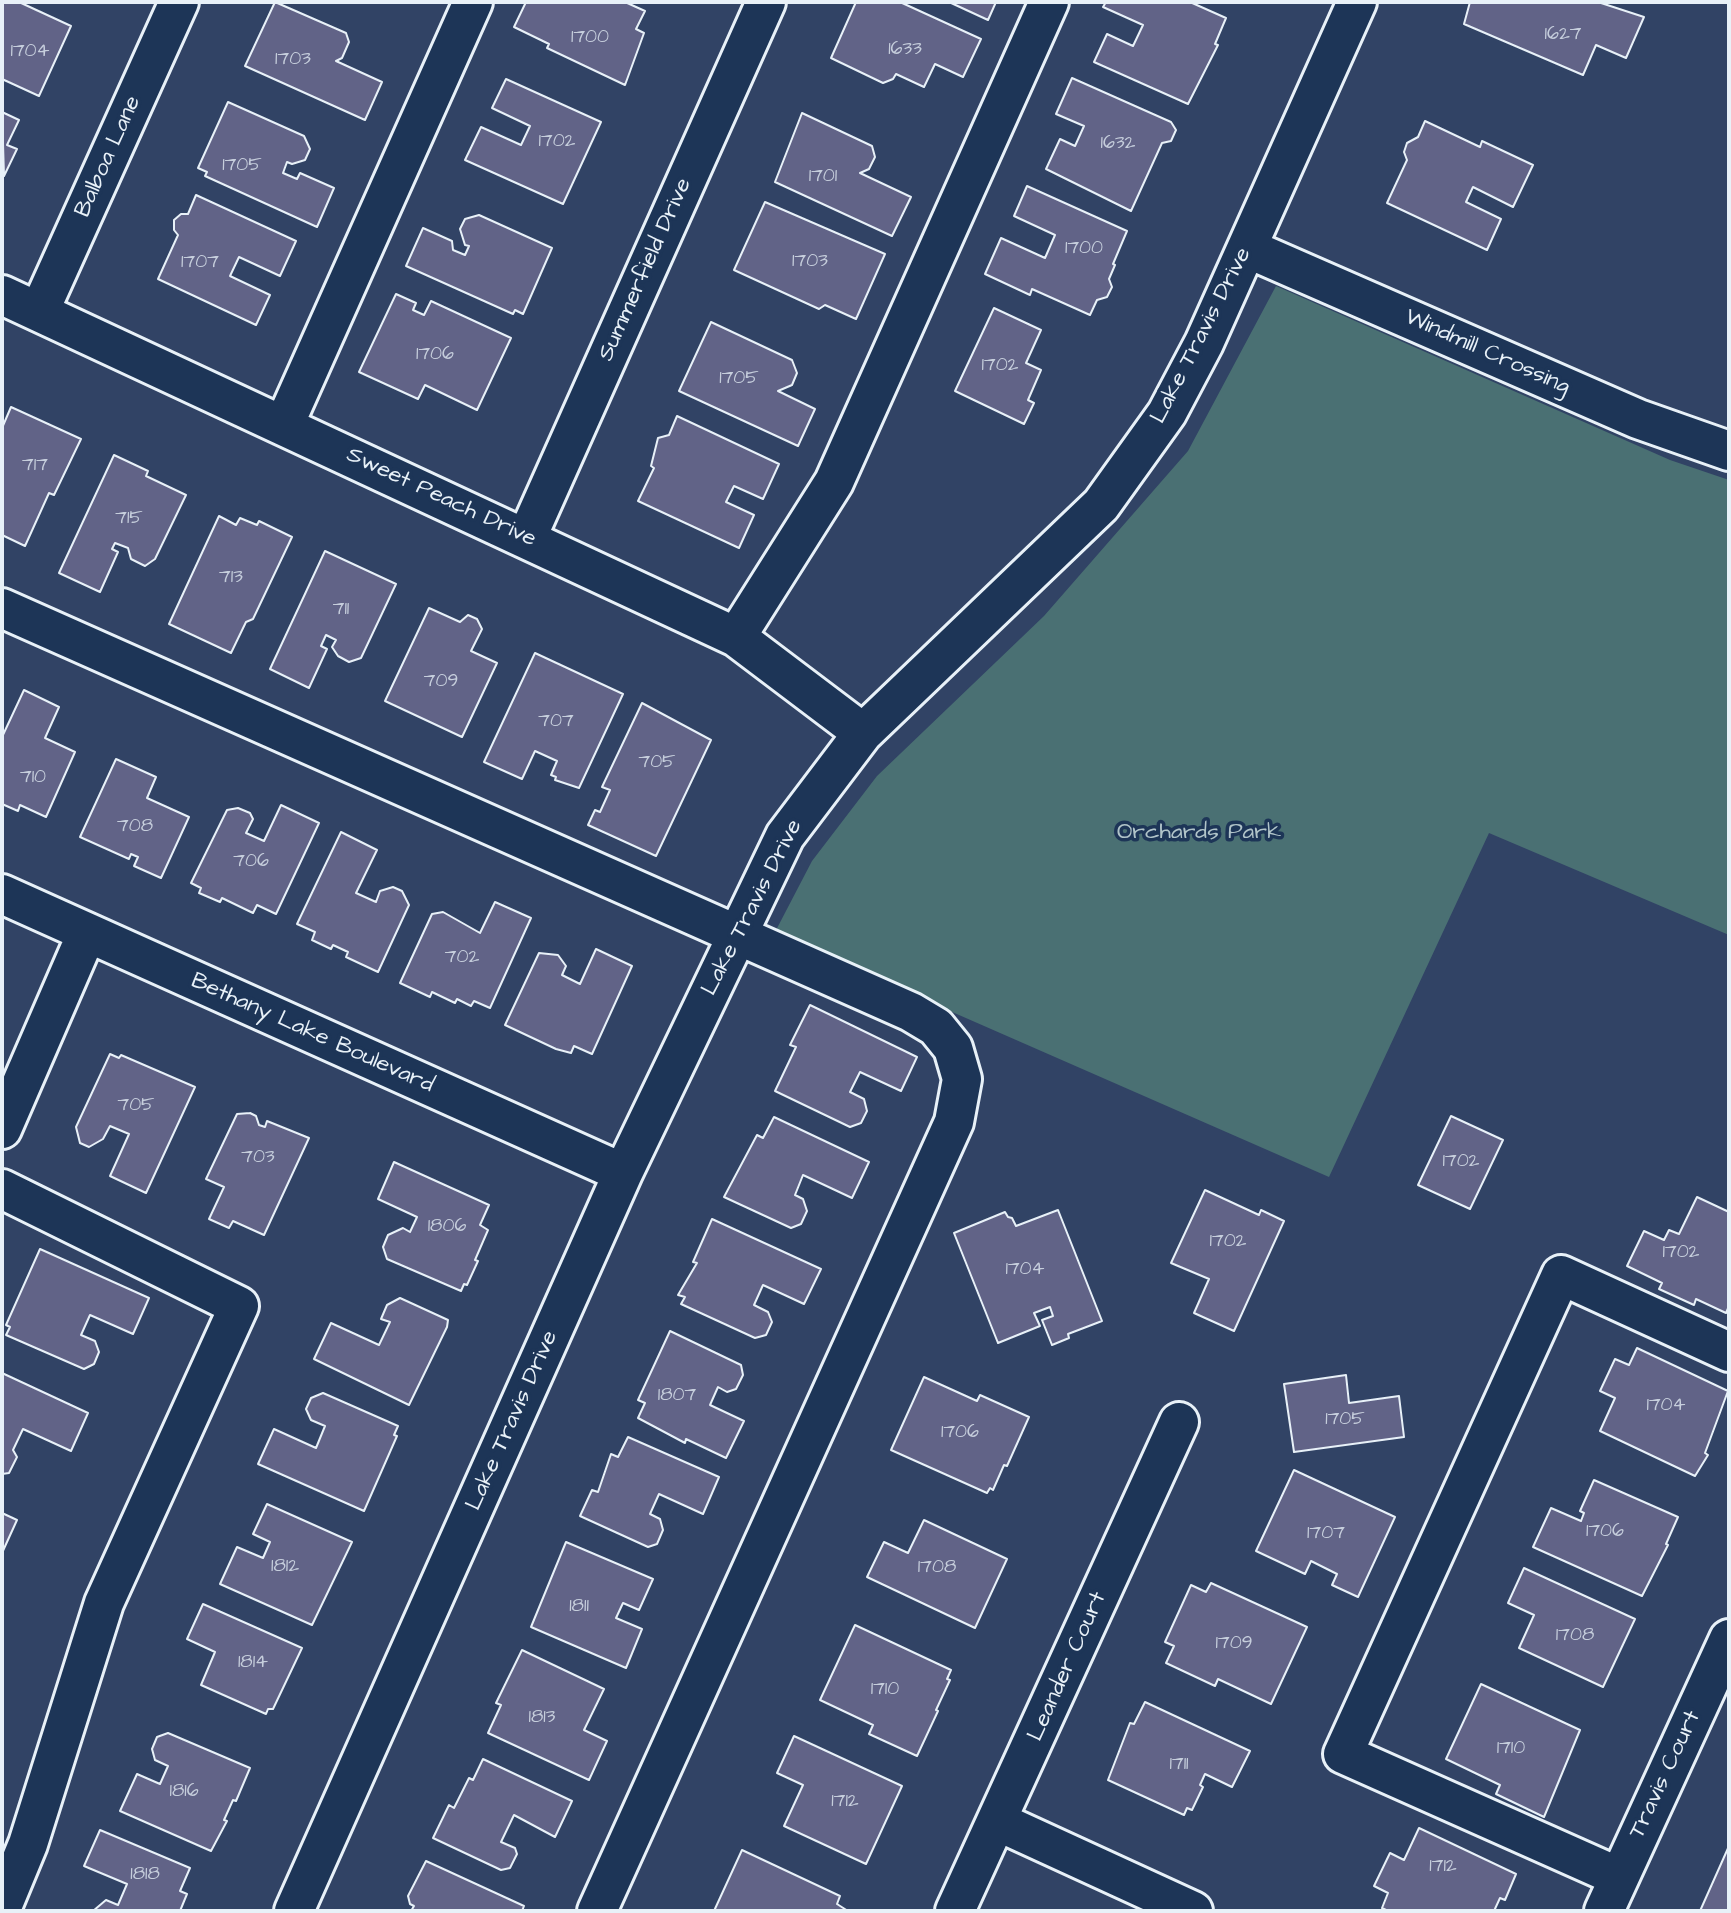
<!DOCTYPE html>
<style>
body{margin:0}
#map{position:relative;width:1731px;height:1913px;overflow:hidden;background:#314365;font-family:"Architects Daughter",sans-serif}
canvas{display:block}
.frame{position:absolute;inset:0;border:4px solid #e8f1f8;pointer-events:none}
</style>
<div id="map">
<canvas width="1731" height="1913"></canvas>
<div class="frame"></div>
</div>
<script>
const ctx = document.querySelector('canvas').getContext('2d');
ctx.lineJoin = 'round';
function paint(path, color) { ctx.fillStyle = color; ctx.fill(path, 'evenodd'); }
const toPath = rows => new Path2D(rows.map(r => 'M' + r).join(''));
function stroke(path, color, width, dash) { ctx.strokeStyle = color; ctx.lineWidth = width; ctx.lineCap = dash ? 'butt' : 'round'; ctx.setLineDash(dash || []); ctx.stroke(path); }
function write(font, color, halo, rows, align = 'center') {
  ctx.font = font + ' "Architects Daughter",sans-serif'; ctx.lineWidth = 7; ctx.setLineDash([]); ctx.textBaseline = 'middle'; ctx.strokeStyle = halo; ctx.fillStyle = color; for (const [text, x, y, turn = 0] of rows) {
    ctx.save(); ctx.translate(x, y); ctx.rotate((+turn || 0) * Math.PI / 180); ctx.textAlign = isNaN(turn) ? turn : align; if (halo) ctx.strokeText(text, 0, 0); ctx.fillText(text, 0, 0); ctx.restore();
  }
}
const green = toPath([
 [1276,286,1670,460,1729,480,1729,935,1489,833,1329,1177,774,934,812,861,877,776,1044,616,1188,451]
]);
const building = toPath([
 [2,2,19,2,71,26,39,96,2,79,2,2],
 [275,2,346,33,349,42,342,58,336,61,382,82,365,120,245,66,275,2],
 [526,2,625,2,645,11,636,29,644,33,625,85,547,48,549,44,514,27,526,2],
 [856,2,900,2,981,39,963,77,935,64,924,87,896,74,893,79,883,83,831,58,856,2],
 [949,2,996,2,988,20,949,2],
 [1106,2,1190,2,1226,18,1215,44,1218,45,1188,104,1094,62,1107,34,1133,46,1143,25,1103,7,1106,2],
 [1470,2,1598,2,1644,17,1626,58,1596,45,1583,75,1464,24,1470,2],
 [1072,78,1171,122,1176,130,1171,141,1162,143,1131,211,1046,169,1060,139,1075,146,1084,126,1056,114,1072,78],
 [506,79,601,122,563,204,465,160,481,127,521,145,530,126,492,108,506,79],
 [228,102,304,136,310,149,305,160,292,164,287,162,283,173,297,179,300,173,334,188,317,227,205,176,207,172,198,168,228,102],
 [2,112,19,120,7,145,17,149,4,176,2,112],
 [802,113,872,146,875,157,869,169,860,173,911,197,892,236,775,182,802,113],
 [1425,121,1480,147,1482,141,1533,165,1513,207,1473,187,1466,202,1501,219,1487,250,1387,203,1407,160,1404,152,1407,143,1418,137,1425,121],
 [1027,186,1127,231,1113,264,1115,265,1109,279,1112,287,1107,297,1097,300,1090,315,1032,289,1030,295,985,274,1001,238,1045,258,1055,235,1014,216,1027,186],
 [196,195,296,241,280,276,239,257,230,276,270,295,256,325,158,279,178,235,174,230,174,220,181,214,188,214,196,195],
 [765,202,885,254,856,319,825,305,819,309,734,270,765,202],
 [479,215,552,248,523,314,515,310,513,314,406,266,423,228,452,241,453,250,465,255,469,246,465,245,460,229,465,219,479,215],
 [396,294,416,303,413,310,424,315,431,301,511,338,477,410,425,385,418,399,359,372,396,294],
 [994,308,1041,330,1026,363,1041,370,1028,400,1034,403,1024,424,955,391,994,308],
 [711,322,792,360,797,373,792,385,778,391,815,409,798,446,679,391,711,322],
 [11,407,81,439,54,495,49,493,25,546,2,535,2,428,11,407],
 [677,416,779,464,763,499,734,486,726,502,754,515,739,548,638,501,654,468,651,466,658,438,669,435,677,416],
 [114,455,148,471,146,476,186,495,155,559,145,566,131,559,128,548,115,543,112,549,118,552,100,592,59,573,114,455],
 [219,516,236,525,240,518,257,525,259,521,292,537,253,619,246,622,231,653,169,624,219,516],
 [325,551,396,584,361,658,349,662,338,656,332,647,336,640,326,635,321,646,327,649,309,688,270,669,325,551],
 [429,608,460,622,468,615,477,619,482,629,471,651,497,663,462,737,385,701,429,608],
 [535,653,623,694,579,788,555,780,556,777,551,775,557,761,535,751,522,779,484,762,535,653],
 [24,690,59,707,45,738,75,752,46,817,20,805,18,811,2,804,2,737,24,690],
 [642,703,711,740,656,856,588,825,595,810,600,812,610,790,602,787,642,703],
 [116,759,156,777,147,798,189,817,161,878,134,866,138,857,131,854,129,859,80,837,116,759],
 [281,805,319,823,276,914,257,905,253,913,222,898,220,902,199,893,201,888,191,883,227,810,238,808,250,813,253,819,246,833,264,841,281,805],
 [341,832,377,850,356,893,376,902,380,891,393,887,402,891,409,905,378,972,346,957,348,952,333,945,331,949,312,940,315,932,297,924,341,832],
 [495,902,531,918,490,1008,474,1001,471,1006,457,999,455,1003,432,992,430,997,400,983,432,914,443,912,480,933,495,902],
 [596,949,632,966,592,1054,574,1046,571,1053,556,1049,505,1025,539,953,558,955,566,966,562,975,580,984,596,949],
 [810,1005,917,1057,901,1091,860,1072,850,1092,864,1099,867,1111,861,1123,850,1127,775,1091,796,1047,790,1045,810,1005],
 [110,1054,119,1058,121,1055,195,1087,146,1193,110,1176,129,1134,110,1126,103,1139,89,1147,80,1143,76,1127,110,1054],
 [250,1113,256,1116,259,1125,265,1127,267,1121,309,1138,264,1235,233,1221,229,1228,209,1219,224,1187,206,1179,237,1114,250,1113],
 [1451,1116,1503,1140,1470,1209,1418,1185,1451,1116],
 [774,1117,869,1162,852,1198,803,1175,795,1195,803,1199,807,1211,801,1224,791,1228,724,1197,757,1135,763,1138,774,1117],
 [394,1162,489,1205,480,1225,488,1230,475,1260,478,1261,467,1285,464,1284,461,1291,387,1259,383,1247,388,1235,403,1228,410,1232,417,1217,378,1199,394,1162],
 [1205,1190,1259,1215,1261,1210,1284,1221,1234,1331,1194,1313,1209,1279,1171,1263,1205,1190],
 [1697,1197,1729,1212,1729,1306,1726,1313,1696,1299,1694,1305,1659,1289,1662,1283,1627,1266,1644,1231,1664,1240,1669,1230,1679,1234,1697,1197],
 [1058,1210,1102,1321,1068,1334,1069,1338,1052,1345,1042,1320,1053,1316,1050,1307,1034,1313,1040,1326,998,1343,954,1233,1005,1212,1008,1217,1012,1218,1016,1226,1058,1210],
 [712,1219,821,1269,804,1304,763,1285,754,1305,768,1312,772,1322,766,1335,755,1338,681,1304,685,1297,678,1295,697,1263,693,1262,712,1219],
 [40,1249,149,1298,133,1334,90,1315,81,1335,95,1341,99,1352,94,1364,84,1369,6,1335,10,1327,6,1325,40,1249],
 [400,1298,448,1320,447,1327,409,1405,314,1359,331,1323,379,1345,390,1322,381,1319,387,1305,400,1298],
 [670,1331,741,1365,743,1375,736,1389,727,1392,718,1387,710,1405,744,1421,726,1458,686,1439,685,1443,638,1418,645,1403,638,1400,670,1331],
 [1637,1348,1728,1391,1705,1453,1708,1455,1695,1476,1600,1431,1615,1398,1600,1391,1615,1359,1629,1365,1637,1348],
 [2,1373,88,1413,71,1451,23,1429,13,1450,17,1457,9,1473,2,1474,2,1373],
 [1346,1375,1349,1403,1399,1396,1404,1437,1294,1452,1284,1384,1346,1375],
 [924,1377,977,1401,980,1395,1029,1417,1007,1466,1004,1465,993,1490,990,1488,987,1493,891,1450,924,1377],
 [323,1393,398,1426,394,1435,397,1436,364,1511,258,1464,274,1429,316,1448,325,1426,311,1420,306,1409,311,1398,323,1393],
 [628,1437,719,1477,703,1514,659,1494,650,1514,660,1519,663,1530,657,1544,648,1547,580,1516,592,1490,598,1492,611,1454,618,1457,628,1437],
 [1294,1470,1395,1517,1358,1597,1332,1585,1337,1574,1311,1561,1305,1574,1256,1551,1294,1470],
 [1594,1480,1678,1517,1666,1544,1668,1545,1642,1596,1533,1547,1551,1508,1581,1521,1584,1513,1580,1511,1594,1480],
 [267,1504,352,1542,312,1625,220,1584,237,1547,263,1558,270,1542,253,1534,267,1504],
 [2,1513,17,1520,2,1553,2,1513],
 [924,1520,1007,1559,975,1628,867,1577,884,1542,908,1553,924,1520],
 [566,1542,653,1579,639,1610,623,1603,616,1618,642,1629,626,1668,531,1627,566,1542],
 [1524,1568,1635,1619,1603,1687,1519,1648,1534,1615,1508,1603,1524,1568],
 [1211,1583,1307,1627,1271,1704,1218,1679,1215,1686,1166,1663,1174,1646,1165,1642,1191,1585,1206,1592,1211,1583],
 [203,1604,302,1648,273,1709,268,1709,266,1714,201,1685,215,1652,187,1639,203,1604],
 [855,1625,951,1670,947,1679,950,1680,936,1710,938,1711,917,1756,869,1734,873,1725,820,1700,855,1625],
 [522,1650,604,1689,584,1730,607,1741,589,1780,488,1733,501,1705,496,1703,522,1650],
 [1481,1684,1580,1730,1544,1817,1496,1794,1500,1785,1446,1759,1481,1684],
 [1145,1702,1250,1751,1232,1787,1205,1774,1200,1785,1203,1787,1192,1810,1187,1808,1184,1815,1108,1780,1130,1723,1134,1724,1145,1702],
 [168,1733,250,1768,236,1801,233,1800,224,1820,227,1821,211,1851,120,1811,137,1774,160,1784,168,1766,155,1760,152,1749,157,1737,168,1733],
 [794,1736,902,1786,866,1864,784,1826,803,1785,777,1773,794,1736],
 [483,1759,572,1801,555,1837,514,1815,501,1842,515,1848,517,1854,510,1868,501,1870,433,1838,449,1805,454,1808,469,1778,473,1780,483,1759],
 [1419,1828,1516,1874,1505,1900,1500,1898,1494,1911,1388,1911,1382,1908,1388,1893,1374,1886,1390,1853,1404,1860,1419,1828],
 [100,1830,190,1868,180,1891,187,1894,180,1911,93,1911,106,1900,118,1905,127,1884,84,1866,100,1830],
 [1729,1846,1729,1911,1700,1911,1729,1846],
 [742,1850,840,1896,837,1904,848,1911,714,1911,742,1850],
 [426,1861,524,1906,522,1911,411,1911,414,1906,410,1904,408,1896,426,1861]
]);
const minor = toPath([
 [1247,248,1638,419,1729,451],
 [2,295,736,637,863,733],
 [39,312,179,2],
 [284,425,473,2],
 [527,537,766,2],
 [2,608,911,1012,936,1027,953,1048,962,1079,954,1122,597,1911],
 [736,637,834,482,1049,2],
 [2,894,623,1173],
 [2,1129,87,933],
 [2,1189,239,1306,104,1603,28,1844,2,1907],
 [997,1821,1193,1911],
 [1619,1877,1343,1754,1561,1275,1729,1352],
 [294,1911,623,1173,785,836,863,733,1101,505,1167,413,1204,343,1357,2],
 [955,1911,1179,1422],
 [1604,1911,1729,1639]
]);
const numberNames = [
 ["1627",1563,35],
 ["1700",590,38],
 ["1633",905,50],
 ["1704",30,52],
 ["1703",293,60],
 ["1702",557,142],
 ["1632",1118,144],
 ["1705",242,166],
 ["1701",823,177],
 ["1700",1084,249],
 ["1703",810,262],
 ["1707",200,263],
 ["1706",435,355],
 ["1702",1000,366],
 ["1705",739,379],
 ["717",35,466],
 ["715",129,519],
 ["713",231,578],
 ["711",341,610],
 ["709",441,682],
 ["707",556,722],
 ["705",657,763],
 ["710",33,778],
 ["708",135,827],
 ["706",251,862],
 ["702",462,958],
 ["705",136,1106],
 ["703",258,1158],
 ["1702",1461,1162],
 ["1806",447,1227],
 ["1702",1228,1242],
 ["1702",1681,1253],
 ["1704",1025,1270],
 ["1807",677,1396],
 ["1704",1666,1406],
 ["1705",1345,1420],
 ["1706",960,1433],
 ["1706",1605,1532],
 ["1707",1326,1534],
 ["1812",285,1567],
 ["1708",937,1568],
 ["1811",579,1607],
 ["1708",1575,1636],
 ["1709",1234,1644],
 ["1814",253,1663],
 ["1710",885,1690],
 ["1813",542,1718],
 ["1710",1511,1749],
 ["1711",1179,1765],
 ["1816",184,1792],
 ["1712",845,1802],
 ["1712",1443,1867],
 ["1818",145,1875]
];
const streetNames = [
 ["Balboa Lane",109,157,-66],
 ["Summerfield Drive",646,270,-66],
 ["Lake Travis Drive",1202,336,-63],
 ["Windmill Crossing",1487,353,24],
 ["Sweet Peach Drive",441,498,25],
 ["Lake Travis Drive",753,908,-63],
 ["Bethany Lake Boulevard",312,1034,24],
 ["Lake Travis Drive",513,1421,-66],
 ["Leander Court",1068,1667,-66],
 ["Travis Court",1666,1775,-65]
];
const parkNames = [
 ["Orchards Park",1199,833]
];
paint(green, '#4a7073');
paint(building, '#616387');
stroke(building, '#e8f1f8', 2);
stroke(minor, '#e8f1f8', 44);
stroke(minor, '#1d3557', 38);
write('19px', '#c6cedc', null, numberNames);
write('23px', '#e8f1f8', '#1d3557', streetNames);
write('23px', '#b1c4c9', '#1d3557', parkNames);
</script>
